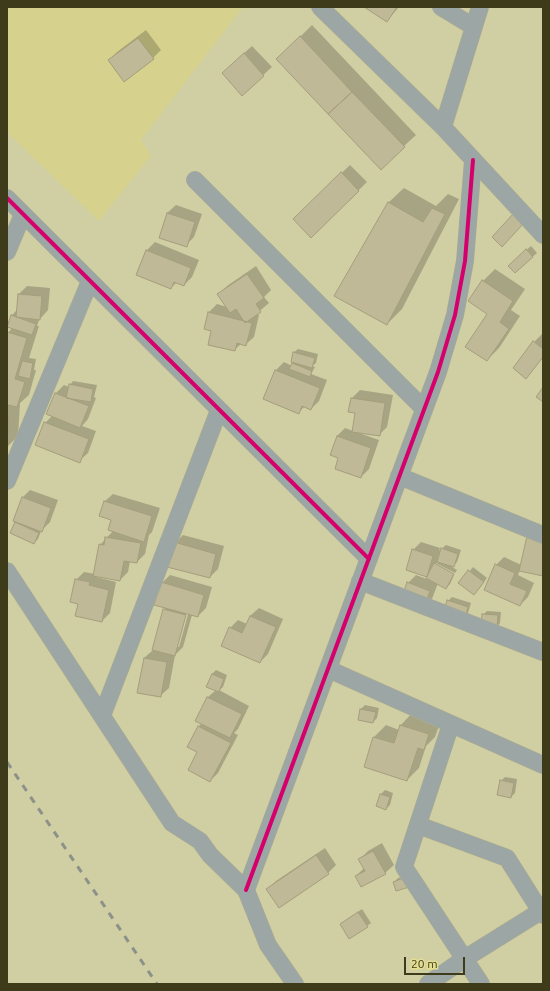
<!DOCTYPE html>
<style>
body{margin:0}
#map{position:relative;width:550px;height:991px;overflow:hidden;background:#d0cea3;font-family:Ubuntu,sans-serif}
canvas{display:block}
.frame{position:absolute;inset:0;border:8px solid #3d3b1a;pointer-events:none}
.scale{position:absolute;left:404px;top:957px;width:61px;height:18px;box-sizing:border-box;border:2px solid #3d3b1a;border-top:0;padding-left:5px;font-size:12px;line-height:14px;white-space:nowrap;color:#3d3b1a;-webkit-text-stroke:3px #e4df8f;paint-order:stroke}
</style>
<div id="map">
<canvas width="550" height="991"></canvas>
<div class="frame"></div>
<div class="scale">20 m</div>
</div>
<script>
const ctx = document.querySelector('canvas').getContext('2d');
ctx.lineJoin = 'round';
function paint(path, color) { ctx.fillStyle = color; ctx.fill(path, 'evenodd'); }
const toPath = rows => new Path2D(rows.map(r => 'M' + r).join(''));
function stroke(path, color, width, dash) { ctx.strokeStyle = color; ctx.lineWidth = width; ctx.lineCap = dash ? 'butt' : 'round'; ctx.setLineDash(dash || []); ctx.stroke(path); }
const built = toPath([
 [7,7,243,7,141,140,151,156,99,221,7,132]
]);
const shadow = toPath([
 [365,7,399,7,387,21],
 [312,25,416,135,404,146,289,48],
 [146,30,161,50,153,58,109,60,117,52],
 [252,46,272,67,242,94,231,65],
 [350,165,367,182,312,236,294,219],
 [404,188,436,206,448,194,459,199,402,309,387,324,389,202],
 [176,205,202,214,194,237,186,245,167,213],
 [155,242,199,260,192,277,184,285,177,282,171,288,147,250],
 [531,246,537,253,515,272,513,262],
 [256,266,271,290,264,297,269,303,256,314,259,315,254,337,245,345,241,344,234,350,213,331,205,328,209,312,217,304,227,307,219,294,227,286],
 [495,269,525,289,511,310,520,316,499,348,487,360,488,314,483,281],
 [27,286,50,288,48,310,39,320,37,326,39,326,29,358,36,359,34,370,36,370,29,395,20,403,18,436,7,447,7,334,13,327,8,326,12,315,16,311,18,312,19,294],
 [542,334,543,335,543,358,526,377,534,342],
 [298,349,318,354,316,363,312,366,315,367,311,374,327,380,319,401,311,409,305,406,298,413,276,370,284,362,292,366,294,362,294,352],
 [73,381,97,385,94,397,96,398,88,419,82,426,96,431,88,453,79,461,45,423,52,416,56,393,64,385,69,387,70,385],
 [360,390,393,395,387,427,379,435,359,433,379,440,369,469,361,477,340,457,337,436,345,428,353,431,356,412,349,411,352,398],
 [30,490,58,500,50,522,41,531,38,539,34,543,16,523,22,498],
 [113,494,160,508,152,532,149,535,145,554,137,562,130,561,128,572,120,580,97,575,96,577,116,582,110,613,102,621,79,603,76,580,84,572,95,574,100,545,113,531,112,519,104,502],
 [183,535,224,546,218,569,210,577,175,543],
 [421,542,440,548,439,551,446,545,461,550,457,562,452,567,457,570,455,573,436,563,436,565,454,575,450,584,446,588,438,583,432,599,424,607,408,583,416,575,427,579,431,572,427,575,413,550],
 [504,557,543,575,520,570,518,575,534,583,528,597,520,605,496,565],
 [473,567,487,578,478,590,460,583],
 [170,575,212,587,206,608,198,616,192,615,183,647,175,655,169,688,160,696,144,658,153,650,164,610,166,607,162,583],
 [187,610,189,611,179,647,177,647],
 [452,597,471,603,468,613,464,617,448,601],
 [259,608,283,619,268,654,260,662,230,628,238,620,247,624,250,616],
 [487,611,501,612,500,623,497,627,483,615],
 [216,670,227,675,223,687,219,690,249,706,238,729,234,733,238,735,218,773,210,781,198,751,189,746,199,726,202,723,197,721,208,697,216,690,208,686,212,674],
 [365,705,379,708,377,718,373,722,359,719,361,709],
 [412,713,440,723,435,737,426,746,419,768,407,780,365,766,374,737,386,725,399,730,401,725],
 [505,777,517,779,515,793,511,797,501,781],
 [385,790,393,793,390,805,386,809,381,794],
 [382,843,394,865,385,873,361,886,356,876,364,868,360,859,368,851],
 [325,848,336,865,328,873,268,889,276,881],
 [410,874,413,883,394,882,398,878],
 [362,909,371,923,367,926,341,924]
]);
const building = toPath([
 [364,7,397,7,387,22,364,7],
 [300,36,352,92,328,114,276,59,300,36],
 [138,38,154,59,124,82,108,60,138,38],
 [244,53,264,76,242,96,222,73,244,53],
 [352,92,405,147,381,170,328,114,352,92],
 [341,172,359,191,311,238,293,219,341,172],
 [388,202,423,222,432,208,445,214,387,325,334,296,388,202],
 [167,213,195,222,187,247,159,238,167,213],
 [513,214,523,224,502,247,492,237,513,214],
 [526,249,533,257,515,273,508,266,526,249],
 [146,250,191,268,184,286,174,282,171,289,136,275,146,250],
 [247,274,264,298,256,304,261,312,245,323,236,309,230,313,217,294,247,274],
 [482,280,513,301,500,322,509,329,487,361,465,347,487,314,468,301,482,280],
 [18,294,42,296,40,320,16,317,18,294],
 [208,312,252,323,246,346,237,343,235,351,208,345,211,331,204,329,208,312],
 [11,315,36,324,32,335,7,327,11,315],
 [7,332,27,338,15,379,25,382,17,407,8,405,7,407,7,332],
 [533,341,543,349,543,357,526,379,513,368,533,341],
 [293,352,315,358,312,368,291,362,293,352],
 [22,361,33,363,30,379,18,376,22,361],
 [292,363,312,371,310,377,289,369,292,363],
 [275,370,320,388,311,410,302,406,299,414,263,399,275,370],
 [69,384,93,389,91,402,66,398,69,384],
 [543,387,543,402,536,397,543,387],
 [55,393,89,406,80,428,46,414,55,393],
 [351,398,385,403,380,436,352,432,355,413,348,412,351,398],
 [7,411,9,412,7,444,7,411],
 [44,422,89,439,80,463,35,445,44,422],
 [337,436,371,448,361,478,335,469,338,458,330,455,337,436],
 [22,497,51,508,42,532,13,521,22,497],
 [104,501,152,516,144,542,108,530,111,520,99,516,104,501],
 [15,522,39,533,34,544,10,533,15,522],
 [527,536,543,540,543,576,519,571,527,536],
 [105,537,141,543,137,563,124,561,120,581,93,576,99,544,104,545,105,537],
 [174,542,216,554,210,578,167,567,174,542],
 [441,548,458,554,454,567,437,562,441,548],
 [412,549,433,556,427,577,406,570,412,549],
 [434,563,454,574,446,589,426,578,434,563],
 [495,564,515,573,510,584,527,591,520,606,484,590,495,564],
 [468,570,484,582,474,595,458,583,468,570],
 [75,579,90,582,89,585,109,590,102,622,75,616,78,604,70,602,75,579],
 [161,582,204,595,198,617,154,605,161,582],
 [407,582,430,591,424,608,401,600,407,582],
 [447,600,468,607,465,618,444,611,447,600],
 [163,609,186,615,175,656,152,650,163,609],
 [482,614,498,615,497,628,481,627,482,614],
 [250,616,276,627,260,663,221,646,229,627,242,633,250,616],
 [144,658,167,662,161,697,137,693,144,658],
 [212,674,224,679,219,692,206,687,212,674],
 [207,697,242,714,230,738,195,721,207,697],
 [360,709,376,712,373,723,358,720,360,709],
 [400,725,429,734,424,750,418,748,407,781,364,767,373,737,394,743,400,725],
 [198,726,231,743,210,782,188,770,197,752,187,747,198,726],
 [500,780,514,783,511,798,497,795,500,780],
 [380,794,390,797,386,810,376,806,380,794],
 [373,851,386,874,361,887,355,876,365,871,358,859,373,851],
 [316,855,329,874,279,908,266,889,316,855],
 [406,877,409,887,396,891,393,882,406,877],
 [358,912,368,927,349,939,340,924,358,912]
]);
const minor = toPath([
 [320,7,443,127,543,235],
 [441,7,474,27],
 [443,127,480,7],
 [195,180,424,409],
 [7,198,369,559],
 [7,252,23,214],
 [399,476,543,535],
 [7,481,90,281],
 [7,571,172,823,200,841,210,855,246,890,268,945,295,984],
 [360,581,543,652],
 [328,669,543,765],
 [102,716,219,410],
 [451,724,404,867,481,984],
 [418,825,507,858,543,915],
 [246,890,438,372,455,315,465,261,473,160],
 [428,984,464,959,541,911]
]);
const rail = toPath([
 [7,762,157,984]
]);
const cycleway = toPath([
 [7,198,369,559],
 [246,890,438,372,455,315,465,261,473,160]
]);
paint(built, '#d6d28e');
paint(shadow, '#0003');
paint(building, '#c0b997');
stroke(building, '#a59d7b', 1);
stroke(minor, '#afad8b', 18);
stroke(minor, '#9ca7a5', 17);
stroke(rail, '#8c9289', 3, [7, 7]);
stroke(cycleway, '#d6006c', 4);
</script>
